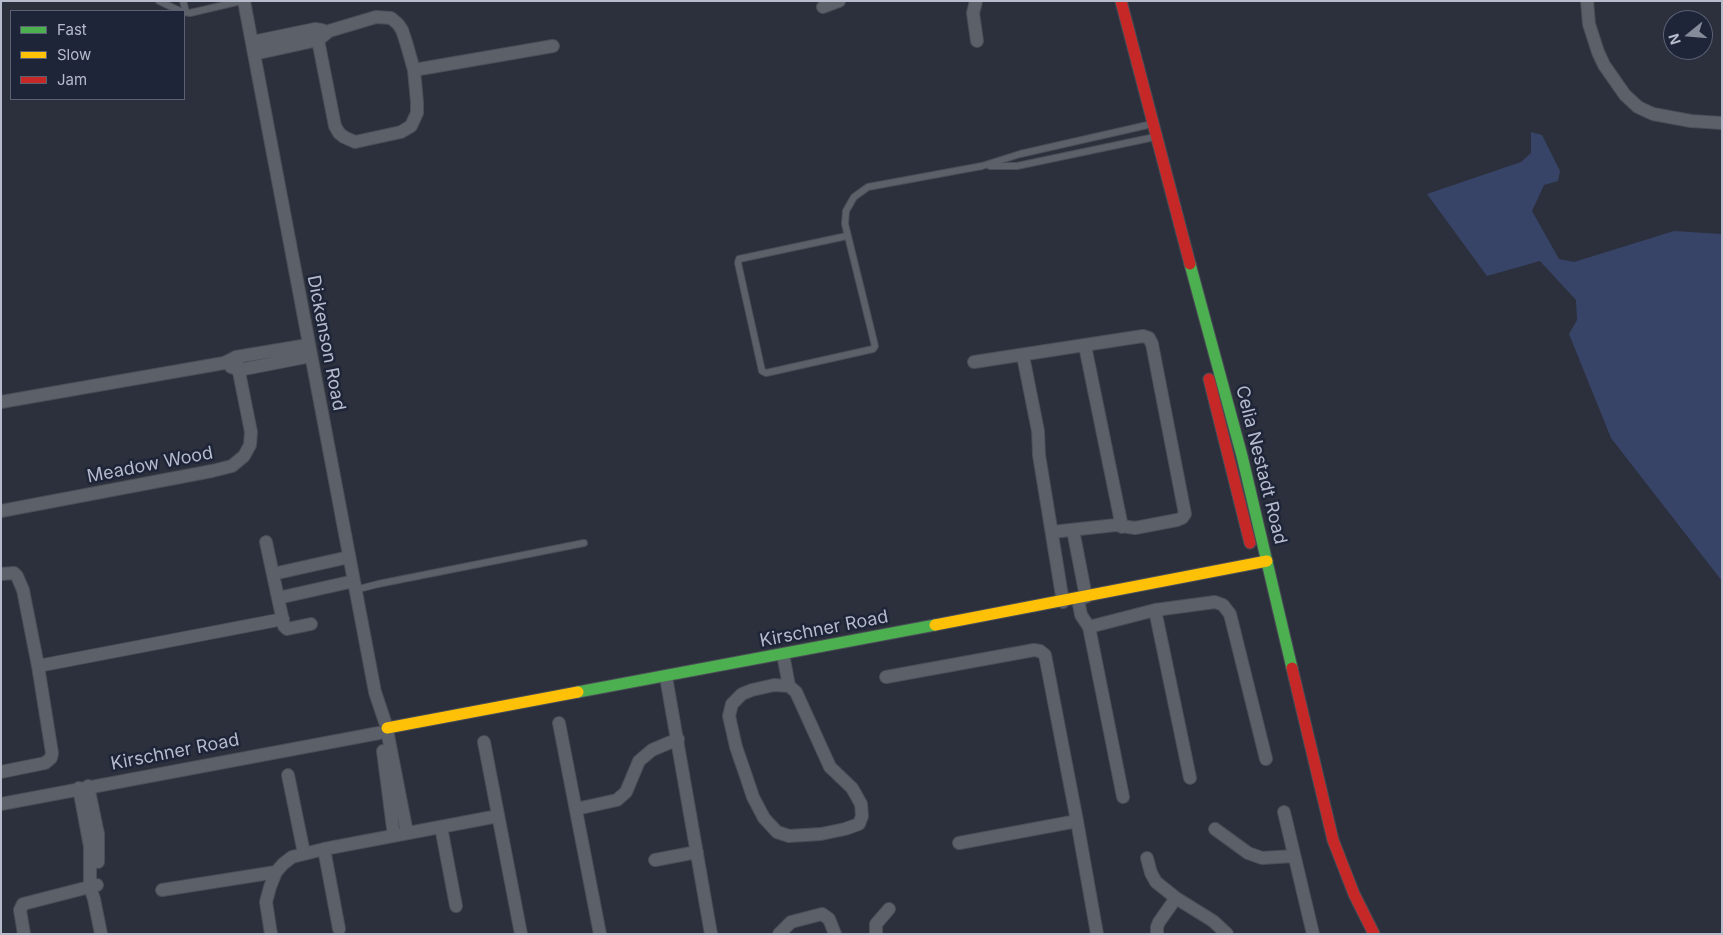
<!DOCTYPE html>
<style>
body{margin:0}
#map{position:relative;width:1723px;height:935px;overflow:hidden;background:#2c303c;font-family:Inter,sans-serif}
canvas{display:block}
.frame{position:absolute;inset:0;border:2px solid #b6bccc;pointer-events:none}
.legend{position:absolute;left:10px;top:10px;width:175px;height:90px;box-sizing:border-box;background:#1e2538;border:1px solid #5b6173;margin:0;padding:6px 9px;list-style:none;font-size:15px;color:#b6bccc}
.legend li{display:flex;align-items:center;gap:10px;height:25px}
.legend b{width:25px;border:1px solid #5b6173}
.north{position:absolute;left:1663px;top:10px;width:50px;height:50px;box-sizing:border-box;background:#1e2538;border:1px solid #5b6173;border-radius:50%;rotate:253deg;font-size:14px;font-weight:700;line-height:20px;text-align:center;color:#b6bccc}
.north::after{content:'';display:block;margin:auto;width:18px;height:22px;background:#868b9a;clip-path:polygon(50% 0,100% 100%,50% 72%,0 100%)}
</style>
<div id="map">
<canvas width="1723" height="935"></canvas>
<div class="frame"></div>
<ul class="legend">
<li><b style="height:6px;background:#4caf50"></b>Fast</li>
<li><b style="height:6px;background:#ffc107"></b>Slow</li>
<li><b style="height:6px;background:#c62828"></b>Jam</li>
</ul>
<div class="north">N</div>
</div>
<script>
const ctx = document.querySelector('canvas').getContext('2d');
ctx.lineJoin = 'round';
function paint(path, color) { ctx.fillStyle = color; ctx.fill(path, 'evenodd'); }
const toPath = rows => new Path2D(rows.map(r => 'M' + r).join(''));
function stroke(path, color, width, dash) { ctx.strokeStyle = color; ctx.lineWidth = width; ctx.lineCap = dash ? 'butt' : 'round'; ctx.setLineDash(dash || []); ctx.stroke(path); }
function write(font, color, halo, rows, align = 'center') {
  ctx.font = font + ' Inter,sans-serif'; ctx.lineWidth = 5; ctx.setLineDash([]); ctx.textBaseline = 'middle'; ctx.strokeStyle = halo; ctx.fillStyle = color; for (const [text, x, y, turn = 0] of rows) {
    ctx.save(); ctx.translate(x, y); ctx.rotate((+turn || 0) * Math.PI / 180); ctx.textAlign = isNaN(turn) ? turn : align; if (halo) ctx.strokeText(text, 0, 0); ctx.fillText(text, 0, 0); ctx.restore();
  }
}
const water = toPath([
 [1531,132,1542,135,1560,171,1558,181,1544,185,1532,211,1559,259,1574,262,1674,231,1722,234,1722,581,1611,438,1569,334,1577,320,1576,300,1540,261,1487,276,1427,194,1521,162,1531,153]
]);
const lane = toPath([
 [159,1,180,11],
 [183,1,186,12],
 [184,12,190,13,241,1],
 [990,166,1017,166,1155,137],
 [847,236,739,259,738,263,762,371,766,373,873,349,875,346,845,224,846,211,854,197,868,187,982,166,1020,154,1152,124],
 [355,590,378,584,584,543]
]);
const street = toPath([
 [244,1,375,692,385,722],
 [976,1,973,13,977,41],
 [1587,1,1589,24,1598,52,1604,65,1625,95,1638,107,1653,114,1691,121,1722,123],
 [823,7,839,1],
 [252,42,315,29,322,30],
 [254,54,318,40,329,31,376,17,391,18,398,24,402,30,406,42,414,70,417,102,417,113,411,126,401,132,355,142,344,137,339,133,335,126,318,40,315,29],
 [414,70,553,46],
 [1085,346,1122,527],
 [1023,356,1038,431,1039,455,1063,602],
 [974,362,1143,336,1149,338,1152,344,1185,514,1182,518,1177,520,1135,528,1116,525,1052,532],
 [231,367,239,370,311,356],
 [1,402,224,363,236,357,308,345],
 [1,511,212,471,232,466,244,456,250,445,251,432,236,357],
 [1073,530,1086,597],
 [266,542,284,626,287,629,311,624],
 [1,574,14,573,17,576,23,590,38,666,52,753,51,758,45,763,1,772],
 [273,574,349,557],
 [278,598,354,581],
 [1078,599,1081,615,1089,627,1123,797],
 [1155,610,1190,778],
 [1089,627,1155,610,1215,602,1223,605,1230,614,1266,759],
 [783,654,789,686],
 [38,666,283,619],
 [666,677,711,934],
 [886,677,1034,650,1040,651,1045,655,1077,821,1097,934],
 [774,685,789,686,796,692,830,767,852,788,861,804,862,816,859,824,845,829,821,834,789,836,777,832,764,818,753,797,746,776,736,747,729,716,732,704,742,694,752,690,774,685],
 [559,723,600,934],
 [387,730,407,833],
 [484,742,521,934],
 [383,751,394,836],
 [288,775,304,853],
 [88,786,98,834,98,862],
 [79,788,90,847,90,887,94,899,101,934],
 [1,804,379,733],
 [576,809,617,800,626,792,639,761,652,750,678,739],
 [1284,812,1313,934],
 [441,827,456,906],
 [1215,829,1248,853,1262,858,1294,856],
 [959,843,1077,821],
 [324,849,339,929],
 [1147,858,1151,873,1156,882,1176,898,1213,921,1227,934],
 [655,860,697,852],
 [162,890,276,872],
 [24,934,20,910,23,904,97,885],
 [271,934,266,902,270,887,276,872,283,864,292,857,324,849,498,816],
 [779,934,791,922,822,914,829,919,835,934],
 [876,934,876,924,889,909],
 [1157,934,1157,927,1159,922,1176,898]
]);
const fast = toPath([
 [1190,264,1242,456,1292,668],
 [578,692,935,625]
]);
const slow = toPath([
 [935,625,1267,561],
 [387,728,578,692]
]);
const jam = toPath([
 [1121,1,1190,264],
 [1209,379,1250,543],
 [1292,668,1333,840,1354,894,1374,934]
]);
const streetNames = [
 ["Dickenson Road",326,343,79],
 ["Meadow Wood",150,465,-11],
 ["Celia Nestadt Road",1261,465,76],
 ["Kirschner Road",824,629,-11],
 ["Kirschner Road",175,752,-11]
];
paint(water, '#374467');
stroke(lane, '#4a4d56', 8);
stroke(street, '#4a4d56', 14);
stroke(fast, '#4a4d56', 13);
stroke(slow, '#4a4d56', 13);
stroke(jam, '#4a4d56', 13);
stroke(lane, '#5c6069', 6);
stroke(street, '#5c6069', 12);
stroke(fast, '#4caf50', 11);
stroke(slow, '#ffc107', 11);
stroke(jam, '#c62828', 11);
write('18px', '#b6bccc', '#1e2538', streetNames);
</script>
